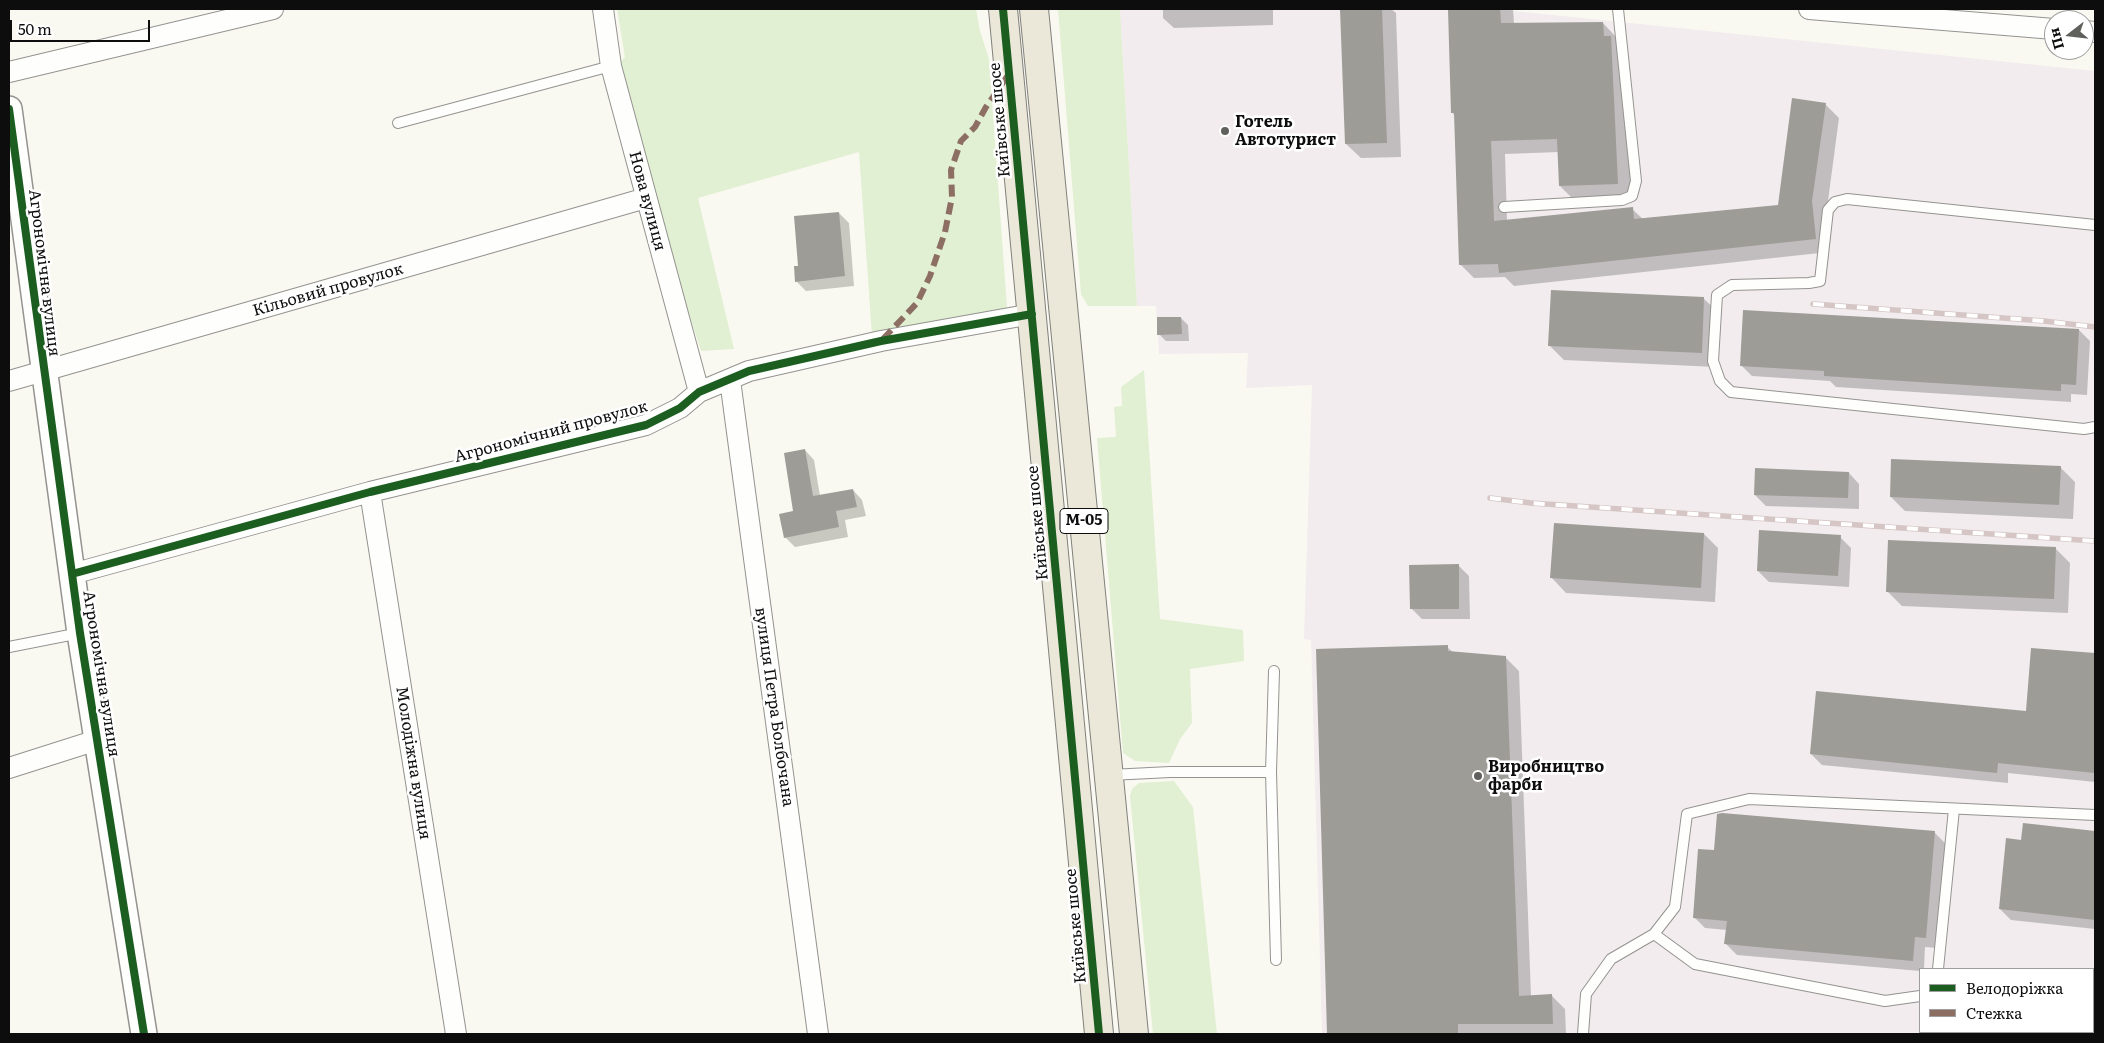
<!DOCTYPE html>
<meta charset="utf-8">
<style>
body{margin:0}
#map{position:relative;width:2104px;height:1043px;overflow:hidden;background:#faf9f1;font-family:Literata,serif}
canvas{display:block}
.frame{position:absolute;inset:0;border:10px solid #0d0d0d;pointer-events:none}
.legend{position:absolute;left:1919px;top:968px;width:175px;height:65px;box-sizing:border-box;background:#fff;border:1px solid #9e9e9e;margin:0;padding:6px 9px;list-style:none;font-size:15px;color:#0d0d0d}
.legend li{display:flex;align-items:center;gap:10px;height:25px}
.legend b{width:25px;border:1px solid #9e9e9e}
.north{position:absolute;left:2044px;top:10px;width:50px;height:50px;box-sizing:border-box;background:#fff;border:1px solid #9e9e9e;border-radius:50%;rotate:254deg;font-size:14px;font-weight:700;line-height:20px;text-align:center;color:#0d0d0d}
.north::after{content:'';display:block;margin:auto;width:18px;height:22px;background:#60605d;clip-path:polygon(50% 0,100% 100%,50% 72%,0 100%)}
.scale{position:absolute;left:10px;top:20px;width:140px;height:22px;box-sizing:border-box;border:2px solid #0d0d0d;border-top:0;padding-left:6px;font-size:15px;line-height:18px;white-space:nowrap;color:#0d0d0d;-webkit-text-stroke:4px #fff;paint-order:stroke}
</style>
<div id="map">
<canvas width="2104" height="1043"></canvas>
<div class="frame"></div>
<ul class="legend">
<li><b style="height:6px;background:#1b5e20"></b>Велодоріжка</li>
<li><b style="height:6px;background:#8d6e63"></b>Стежка</li>
</ul>
<div class="north">Пн</div>
<div class="scale">50 m</div>
</div>
<script>
const ctx = document.querySelector('canvas').getContext('2d');
ctx.lineJoin = 'round';
function paint(path, color) { ctx.fillStyle = color; ctx.fill(path, 'evenodd'); }
const toPath = rows => new Path2D(rows.map(r => 'M' + r).join(''));
function stroke(path, color, width, dash) { ctx.strokeStyle = color; ctx.lineWidth = width; ctx.lineCap = dash ? 'butt' : 'round'; ctx.setLineDash(dash || []); ctx.stroke(path); }
function write(font, color, halo, rows, align = 'center') {
  ctx.font = font + ' Literata,serif'; ctx.lineWidth = 5; ctx.setLineDash([]); ctx.textBaseline = 'middle'; ctx.strokeStyle = halo; ctx.fillStyle = color; for (const [text, x, y, turn = 0] of rows) {
    ctx.save(); ctx.translate(x, y); ctx.rotate((+turn || 0) * Math.PI / 180); ctx.textAlign = isNaN(turn) ? turn : align; if (halo) ctx.strokeText(text, 0, 0); ctx.fillText(text, 0, 0); ctx.restore();
  }
}
const industrial = toPath([
 [1120,9,1495,9,2095,71,2095,1034,1322,1034,1311,640,1304,639,1312,385,1246,388,1248,353,1159,354,1156,306,1137,306],
 [1920,969,2093,969,2093,1032,1920,1032]
]);
const green = toPath([
 [617,9,976,9,980,31,989,59,1007,308,872,336,859,152,698,198,734,349,701,351,650,193,617,65,625,57],
 [1058,9,1120,9,1137,306,1088,306,1081,294],
 [1144,370,1160,619,1243,630,1244,661,1190,669,1192,723,1180,739,1169,763,1135,761,1123,753,1097,438,1116,437,1114,407,1122,406,1121,387],
 [1174,781,1193,807,1217,1034,1153,1034,1130,796,1132,789,1139,783]
]);
const shadow = toPath([
 [1163,9,1273,9,1273,25,1174,28,1163,18],
 [1342,9,1391,9,1396,13,1401,157,1361,158,1346,144],
 [1449,9,1513,9,1514,24,1603,23,1616,37,1625,51,1632,197,1574,200,1560,186,1559,152,1505,154,1507,221,1632,209,1643,219,1779,206,1825,104,1839,118,1826,216,1829,252,1514,286,1505,277,1474,278,1460,264,1455,116,1452,112],
 [839,213,849,223,854,286,806,291,796,281],
 [1703,298,1718,312,1716,367,1564,360,1550,346],
 [1181,318,1188,325,1189,341,1166,341,1159,334],
 [2079,330,2090,341,2087,395,2071,394,2071,402,1836,387,1830,381,1752,376,1741,365],
 [805,450,814,460,820,496,853,490,862,500,866,516,845,520,848,537,795,547,785,537,795,512],
 [2060,467,2075,482,2073,519,1905,511,1891,497],
 [1849,473,1859,484,1859,509,1766,506,1755,495],
 [1704,534,1718,548,1715,602,1566,593,1552,578],
 [1840,537,1851,548,1849,587,1769,582,1758,571],
 [2055,548,2070,563,2068,613,1902,606,1887,591],
 [1458,565,1469,576,1470,619,1422,619,1411,608],
 [1447,647,1454,653,1506,658,1519,671,1531,996,1551,995,1565,1009,1566,1034,1328,1034,1317,650],
 [2032,650,2095,655,2095,782,2008,773,2008,783,1822,765,1811,754,2027,713],
 [2024,825,2095,832,2095,929,2011,920,2000,909,2022,841],
 [1934,832,1945,843,1937,948,1925,947,1924,969,1920,971,1737,955,1726,944,1727,930,1705,928,1694,917,1715,851]
]);
const building = toPath([
 [1340,9,1382,9,1387,143,1345,144],
 [1448,9,1500,9,1501,23,1603,22,1604,36,1611,36,1618,184,1559,186,1557,139,1491,141,1494,221,1633,207,1634,219,1778,205,1792,98,1826,103,1812,201,1816,239,1499,273,1498,264,1459,265,1454,113,1451,113],
 [839,212,845,276,795,282,794,266,798,266,794,216],
 [1551,290,1704,297,1702,353,1548,346],
 [1743,310,2079,329,2076,385,2061,384,2061,391,1824,376,1824,371,1740,366],
 [1157,317,1181,317,1182,334,1157,335],
 [805,449,813,496,853,489,857,507,836,511,839,527,784,538,779,514,793,511,784,453],
 [1891,459,2061,466,2059,505,1890,497],
 [1755,468,1849,472,1848,498,1754,495],
 [1554,523,1704,533,1701,588,1550,578],
 [1759,530,1841,535,1838,576,1757,571],
 [1888,540,2056,547,2054,599,1886,592],
 [1459,564,1459,609,1410,609,1409,565],
 [1448,645,1448,651,1506,656,1519,996,1552,994,1553,1024,1458,1024,1458,1034,1327,1034,1316,649],
 [2031,648,2095,653,2095,773,1998,763,1997,773,1810,754,1816,691,2026,711],
 [1722,813,1935,831,1926,938,1915,937,1913,961,1724,944,1727,921,1693,918,1698,849,1714,850,1717,814],
 [2023,823,2095,831,2095,920,1999,909,2006,838,2021,840]
]);
const service = toPath([
 [398,123,611,66],
 [1504,207,1622,200,1632,196,1636,181,1618,9],
 [2095,225,1847,199,1835,202,1828,210,1820,281,1809,283,1732,285,1717,295,1713,361,1720,381,1731,392,2084,429,2095,427],
 [9,647,80,633],
 [1274,671,1271,772,1276,960],
 [1110,775,1170,772,1271,772],
 [1654,934,1695,964,1885,1001,1920,996],
 [1938,969,1954,809],
 [1583,1034,1586,994,1611,959,1654,934,1675,907,1687,814,1749,799,2095,815]
]);
const minor = toPath([
 [603,9,611,66,699,392],
 [1809,9,2054,29],
 [2084,31,2095,32],
 [9,72,273,9],
 [730,380,818,1034],
 [9,381,646,198],
 [370,492,456,1034],
 [72,574,370,492,646,425,680,408,699,392,749,371,881,341,1032,314],
 [9,768,97,740]
]);
const tertiary = toPath([
 [9,109,80,633,144,1034]
]);
const primary = toPath([
 [1003,9,1099,1034],
 [1034,9,1134,1034]
]);
const rail = toPath([
 [1813,304,2044,321,2095,327],
 [1490,498,1531,503,2095,541]
]);
const quiet = toPath([
 [883,339,917,303,930,276,945,232,952,197,951,170,961,141,975,127,986,107,1009,74]
]);
const cycleway = toPath([
 [1003,9,1099,1034],
 [9,109,80,633,144,1034],
 [72,574,370,492,646,425,680,408,699,392,749,371,881,341,1032,314]
]);
const markers = [
 [1225,131,5,"#60605d"],
 [1478,776,5,"#60605d"]
];
const shields = [
 [1084,521,48]
];
const shieldNames = [
 ["М-05",1084,521]
];
const streetNames = [
 ["Київське шосе",1000,120,-95],
 ["Нова вулиця",647,201,75],
 ["Агрономічна вулиця",44,273,83],
 ["Кільовий провулок",328,290,-16],
 ["Агрономічний провулок",551,432,-15],
 ["Київське шосе",1038,523,-95],
 ["Агрономічна вулиця",101,674,81],
 ["вулиця Петра Болбочана",774,707,82],
 ["Молодіжна вулиця",413,763,81],
 ["Київське шосе",1076,926,-95]
];
const poiNames = [
 ["Готель",1235,122],
 ["Автотурист",1235,140],
 ["Виробництво",1488,767],
 ["фарби",1488,785]
];
paint(industrial, '#f2ecee');
paint(green, '#e1efd2');
paint(shadow, '#0003');
paint(building, '#9d9c97');
stroke(service, '#949390', 12);
stroke(minor, '#949390', 22);
stroke(tertiary, '#949390', 28);
stroke(primary, '#81817d', 30);
stroke(service, '#fefefd', 10);
stroke(minor, '#fefefd', 20);
stroke(tertiary, '#fefefd', 25);
stroke(primary, '#ebe8d9', 28);
stroke(rail, '#d5c6c5', 5.5);
stroke(rail, '#fff', 4, [11]);
stroke(quiet, '#8d6e63', 6, [12, 6]);
stroke(cycleway, '#1b5e20', 8);
for (const [x, y, r, color] of markers) { const dot = new Path2D(); dot.arc(x, y, r, 0, 2 * Math.PI); ctx.fillStyle = color; ctx.fill(dot); stroke(dot, '#fff', 2); }
for (const [x, y, w] of shields) { const box = new Path2D(); box.roundRect(x - w / 2, y - 12.5, w, 25, 4); ctx.fillStyle = '#fff'; ctx.fill(box); stroke(box, '#0d0d0d', 1); }
write('bold 15px', '#0d0d0d', null, shieldNames);
write('16px', '#0d0d0d', '#fff', streetNames);
write('bold 16px', '#0d0d0d', '#fff', poiNames, 'left');
</script>
